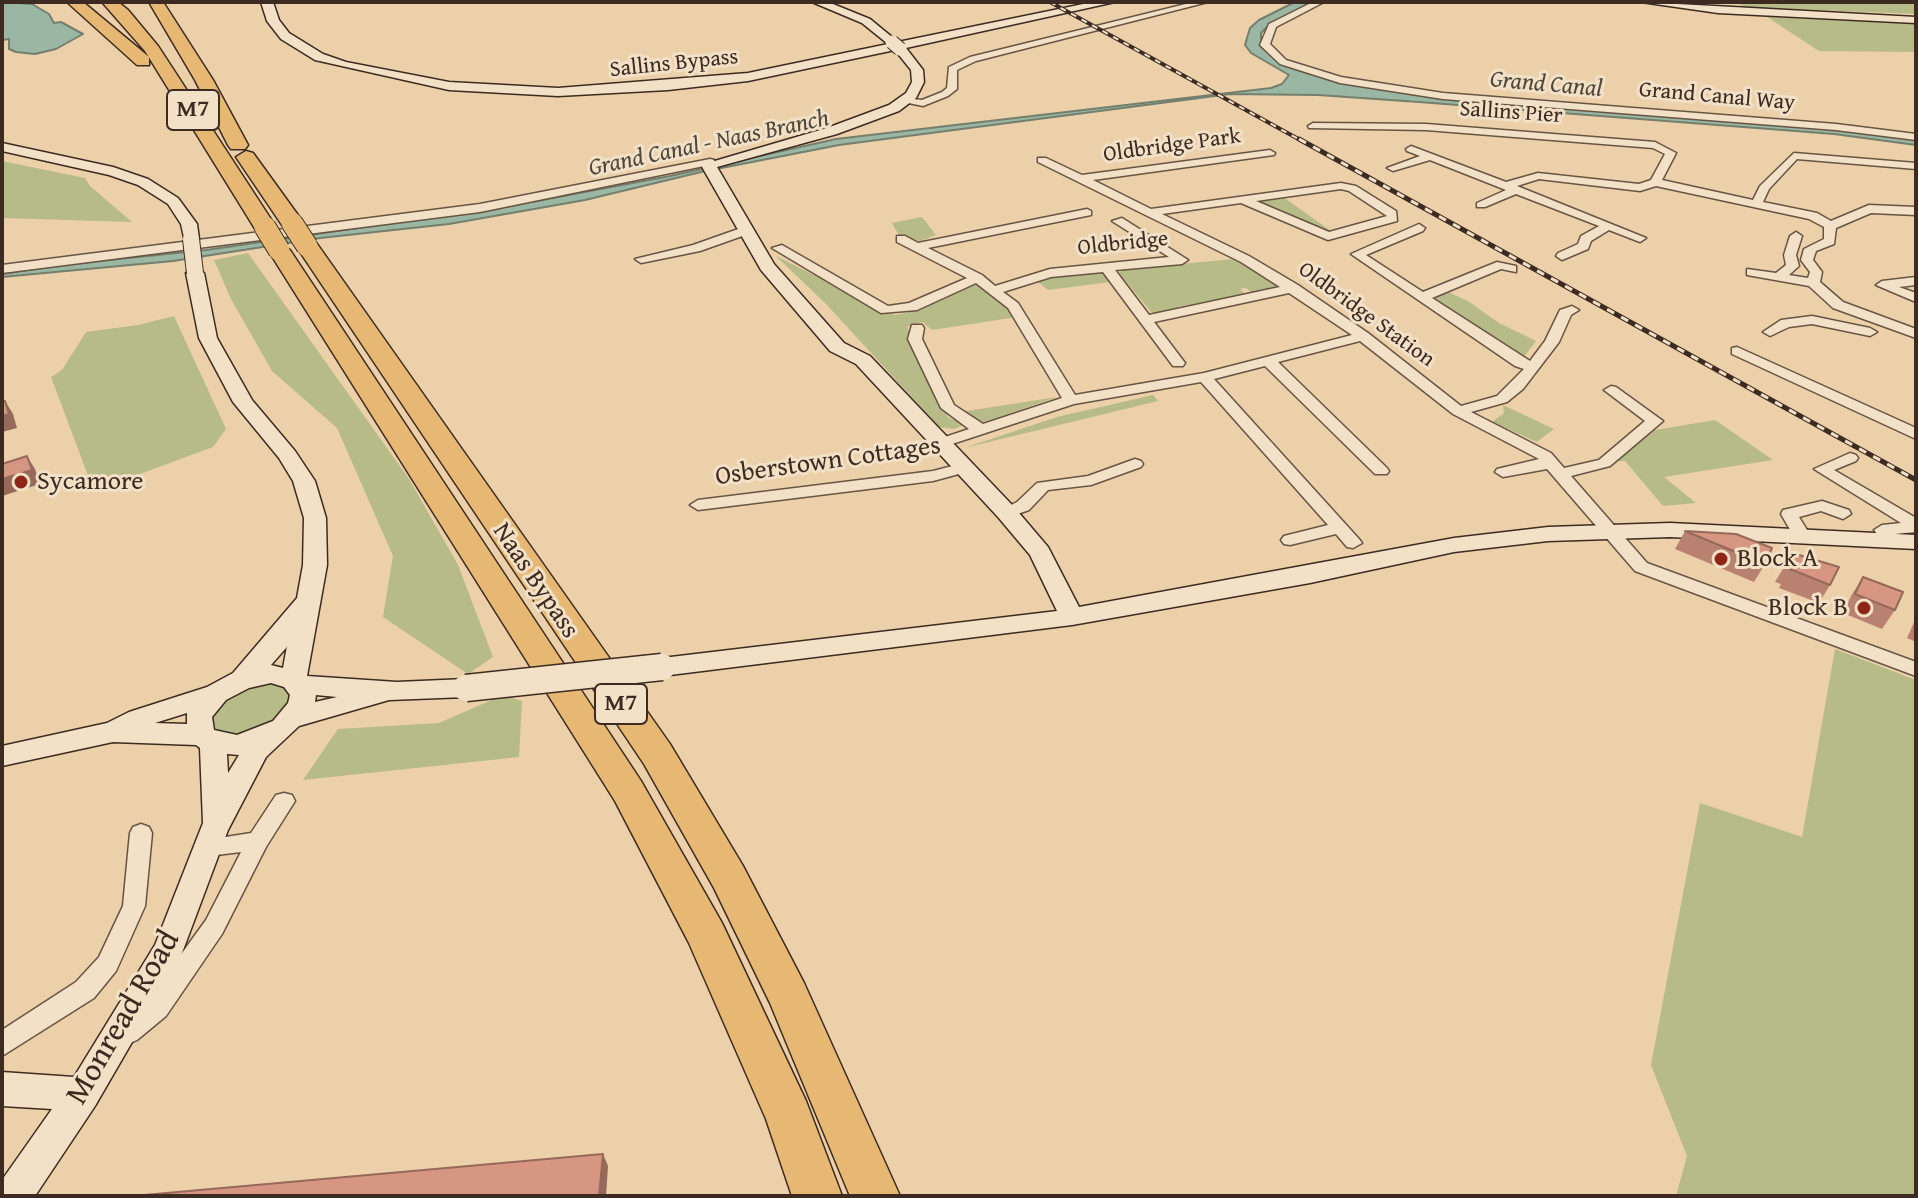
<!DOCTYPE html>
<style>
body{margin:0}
#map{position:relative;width:1918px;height:1198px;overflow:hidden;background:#ebd0a9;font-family:"Gentium Book Plus",serif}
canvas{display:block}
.frame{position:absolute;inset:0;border:4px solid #3d2b21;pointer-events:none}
</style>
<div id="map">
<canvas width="1918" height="1198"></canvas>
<div class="frame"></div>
</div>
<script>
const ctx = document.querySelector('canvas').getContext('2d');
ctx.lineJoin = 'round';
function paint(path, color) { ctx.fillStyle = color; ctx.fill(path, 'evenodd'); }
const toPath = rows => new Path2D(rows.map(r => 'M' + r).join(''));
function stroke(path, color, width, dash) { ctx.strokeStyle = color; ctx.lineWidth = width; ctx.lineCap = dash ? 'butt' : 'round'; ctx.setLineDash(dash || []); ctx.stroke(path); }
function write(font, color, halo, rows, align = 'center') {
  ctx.font = font + ' "Gentium Book Plus",serif'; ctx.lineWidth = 6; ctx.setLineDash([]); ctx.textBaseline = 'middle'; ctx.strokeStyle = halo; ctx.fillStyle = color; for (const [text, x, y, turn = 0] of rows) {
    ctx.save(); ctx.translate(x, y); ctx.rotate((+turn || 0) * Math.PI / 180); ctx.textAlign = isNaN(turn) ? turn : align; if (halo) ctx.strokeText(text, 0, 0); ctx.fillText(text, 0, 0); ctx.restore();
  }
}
const green = toPath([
 [1736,2,1916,2,1916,14,1744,7],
 [1767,17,1916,24,1916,52,1819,51],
 [2,161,85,178,90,186,132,222,2,218],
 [1283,197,1331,231,1323,233,1254,202],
 [922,217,936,235,920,241,900,237,892,223],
 [248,253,409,479,458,565,493,657,468,674,383,617,393,556,337,428,272,371,231,299,214,260],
 [776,256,894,315,906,313,976,284,1013,310,1017,317,932,330,923,322,907,327,948,417,964,425,954,429,939,427,827,305],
 [1235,259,1282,286,1281,289,1254,295,1246,288,1240,289,1247,296,1201,302,1204,305,1191,308,1188,305,1177,307,1179,311,1159,315,1152,313,1119,273,1124,269],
 [1101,272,1110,282,1048,290,1034,279],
 [1446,291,1468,301,1499,323,1536,341,1523,358,1435,300,1434,296],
 [174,316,226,429,213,447,121,481,92,486,51,377,62,370,86,332,138,325],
 [1153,395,1158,401,964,448,1057,417],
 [1057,397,990,420,981,422,960,412],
 [1503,405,1554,429,1537,442,1492,422,1504,413],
 [1715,420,1773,460,1664,477,1696,503,1663,506,1625,461,1614,461,1655,430],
 [1835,649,1916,680,1916,1196,1676,1196,1687,1156,1651,1065,1700,803,1802,837],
 [276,683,290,692,292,700,282,719,245,738,211,732,209,715,214,705,250,684],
 [503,695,522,701,519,757,303,780,338,729,439,723]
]);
const water = toPath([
 [2,2,32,4,49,14,54,23,61,22,83,34,56,49,35,54,16,52,9,49,9,39,2,40,2,2],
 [1295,2,1315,2,1267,27,1261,33,1261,47,1282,64,1332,80,1418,95,1487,102,1839,129,1916,139,1916,145,1834,134,1419,102,1318,95,1230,94,839,145,701,172,585,200,449,224,320,238,173,261,2,277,2,274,60,265,206,250,510,206,670,176,836,139,1271,88,1282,84,1289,75,1251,53,1245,45,1247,38,1250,28,1259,20,1295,2]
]);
const street = toPath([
 [1194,2,1208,2,976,61,957,70,957,89,948,96,923,106,899,101,904,98,922,100,942,92,947,88,949,67,970,57,1194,2],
 [1313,2,1324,2,1276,27,1270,44,1286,60,1341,77,1443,93,1836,124,1916,134,1916,140,1836,130,1443,99,1340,83,1280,64,1260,45,1269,24,1313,2],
 [1313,123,1426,124,1655,142,1676,153,1662,180,1753,200,1760,186,1794,153,1916,163,1916,169,1797,159,1769,189,1763,202,1817,213,1831,221,1869,205,1916,207,1916,215,1871,213,1836,228,1834,244,1816,251,1813,260,1822,272,1820,282,1843,302,1916,329,1916,338,1833,308,1809,286,1747,275,1747,269,1776,273,1786,265,1784,255,1790,236,1796,232,1802,236,1796,255,1799,266,1789,275,1808,278,1810,272,1801,260,1804,249,1824,239,1824,227,1809,219,1656,186,1640,191,1539,179,1517,186,1646,238,1640,242,1609,230,1591,241,1588,249,1562,260,1556,256,1558,253,1578,244,1581,236,1599,226,1516,194,1485,207,1477,207,1477,203,1506,190,1430,160,1393,171,1387,168,1420,156,1407,151,1406,149,1411,146,1506,182,1538,173,1639,184,1651,180,1665,154,1653,148,1426,130,1309,128,1308,126,1313,123],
 [1270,150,1275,153,1274,155,1093,180,1151,209,1341,183,1356,186,1396,211,1397,221,1328,240,1241,203,1162,214,1249,256,1298,285,1368,333,1461,406,1497,396,1524,369,1515,366,1351,254,1419,224,1425,228,1423,231,1366,255,1423,292,1497,262,1516,266,1516,272,1501,269,1432,298,1530,361,1545,341,1560,310,1572,306,1579,310,1571,315,1559,342,1523,389,1507,402,1471,412,1551,453,1564,468,1599,460,1645,421,1604,390,1611,386,1616,387,1663,421,1610,466,1571,476,1647,563,1916,662,1916,676,1635,571,1547,469,1503,477,1495,472,1497,469,1539,459,1453,414,1360,341,1278,362,1387,468,1389,471,1387,474,1375,474,1265,366,1214,379,1359,539,1362,543,1353,548,1347,547,1336,534,1290,545,1284,544,1281,540,1284,536,1328,525,1201,382,1074,404,946,446,936,446,933,443,936,440,969,429,941,408,908,339,912,325,922,325,924,328,922,339,954,405,983,424,1062,398,1008,308,976,283,917,310,881,313,772,248,782,245,888,306,909,303,967,278,897,242,897,236,905,236,918,243,1087,209,1091,211,1091,215,928,248,982,275,995,286,1050,269,1169,257,1112,221,1122,218,1188,260,1182,264,1115,270,1149,315,1280,287,1241,262,1038,162,1038,158,1046,158,1082,175,1270,150],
 [1341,189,1349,191,1387,216,1329,232,1256,201,1341,189],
 [1103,272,1173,366,1183,366,1185,363,1154,322,1289,293,1352,335,1204,373,1075,395,1018,303,1003,292,1051,277,1103,272],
 [710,159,714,160,714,164,480,212,2,273,2,265,480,204,710,159],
 [744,227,748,228,748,234,700,251,641,263,635,259,693,245,744,227],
 [1916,277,1916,285,1899,287,1916,293,1916,302,1876,285,1882,281,1916,277],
 [1812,316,1870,328,1877,332,1870,336,1812,324,1789,327,1770,336,1763,332,1781,320,1812,316],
 [1737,347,1916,428,1916,439,1732,354,1732,348,1737,347],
 [1850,453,1856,455,1858,458,1856,461,1834,470,1916,518,1916,532,1895,534,1901,542,1898,546,1886,546,1874,530,1882,525,1901,523,1814,469,1850,453],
 [1135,459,1141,461,1143,464,1141,467,1091,485,1048,490,1029,510,1012,516,1000,516,998,512,1017,502,1037,483,1088,476,1135,459],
 [964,463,972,468,970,471,933,481,698,510,690,505,698,500,933,471,964,463],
 [1822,501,1849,510,1851,514,1843,519,1821,511,1799,517,1812,538,1809,542,1797,542,1781,514,1783,510,1822,501],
 [284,793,292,795,295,801,266,847,222,934,166,1016,137,1040,128,1044,119,1040,116,1032,119,1024,148,1000,206,920,241,852,208,856,200,853,197,847,200,841,251,833,276,795,284,793],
 [141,824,149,827,152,833,145,906,116,971,94,998,2,1056,2,1030,76,982,99,957,123,906,130,833,133,827,141,824]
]);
const secondary = toPath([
 [261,2,273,2,279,20,289,33,323,54,346,62,449,82,558,88,748,73,888,44,862,23,812,2,828,2,870,19,898,42,1093,2,1115,2,906,48,923,70,924,82,916,98,899,111,837,134,717,167,774,264,844,343,870,356,1014,507,1048,547,1079,607,1454,538,1548,527,1670,523,1916,535,1916,549,1670,537,1548,541,1454,552,1310,583,1072,625,662,676,653,673,649,667,653,661,662,658,1057,611,1030,555,998,517,856,364,830,351,761,270,701,165,827,128,889,105,906,93,912,82,911,70,895,50,748,81,668,90,558,96,449,90,315,60,281,39,267,21,261,2],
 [1641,2,1916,17,1916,23,1718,13,1641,2],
 [2,143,113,167,148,179,178,198,197,224,199,239,185,242,181,224,168,204,138,185,109,175,2,151,2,143],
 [195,268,204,273,217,338,252,400,295,451,315,481,326,518,327,565,307,676,397,682,466,679,475,681,479,688,475,695,466,697,389,700,299,726,266,757,228,830,179,961,95,1106,35,1196,2,1196,2,1180,52,1109,2,1106,2,1072,74,1077,155,945,203,823,200,748,196,745,113,742,2,766,2,746,107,723,129,712,207,687,233,673,297,598,303,565,304,518,293,481,279,458,233,402,199,338,186,273,195,268],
 [287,646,283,668,271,665,286,648,287,646],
 [271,683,284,687,290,695,288,703,273,721,237,735,214,730,212,717,226,700,249,688,271,683],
 [316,695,337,697,315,702,316,695],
 [187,713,187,724,155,723,187,713],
 [227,754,239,755,228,773,227,754]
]);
const highway = toPath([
 [67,2,83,2,149,57,149,65,137,65,67,2],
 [102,2,118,2,128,10,158,46,276,227,273,232,257,232,145,51,102,2],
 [149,2,163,2,213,80,248,145,245,149,231,149,228,145,195,80,149,2],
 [246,151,253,153,300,218,303,223,300,228,284,228,236,157,246,151],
 [307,239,315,241,670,744,743,866,804,983,900,1196,850,1196,770,1003,714,888,644,764,296,246,307,239],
 [279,243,290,250,641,781,722,923,806,1101,842,1196,792,1196,766,1119,689,943,615,801,268,250,279,243]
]);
const railFar1 = toPath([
 [1050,2,1302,141]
]);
const rail = toPath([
 [1299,139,1916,480]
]);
const secondaryBridgeFar2 = toPath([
 [892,42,900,49]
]);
const secondaryBridgeFar1 = toPath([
 [191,239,195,273]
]);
const secondaryBridge = toPath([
 [466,688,662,667]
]);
const highwayBridge = toPath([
 [292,223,307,246],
 [265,227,279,250]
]);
const wall = toPath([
 [1685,531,1765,564,1754,582,1675,549],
 [1786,564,1839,567,1830,585,1819,603,1779,588,1781,584,1775,582],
 [1863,577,1895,610,1882,629,1843,613,1851,596],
 [1916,618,1916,642,1907,638]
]);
const shadedWall = toPath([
 [5,401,13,414,17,428,2,432,2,416],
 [27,456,35,469,40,484,2,496,2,479],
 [603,1154,608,1166,606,1196,599,1196]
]);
const building = toPath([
 [5,401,9,414,2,416,2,402,5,401],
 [27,456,32,470,2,479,2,464,27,456],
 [1685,531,1736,534,1772,548,1765,564,1685,531],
 [1799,555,1839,567,1830,585,1790,569,1793,565,1786,564,1799,555],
 [1863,577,1903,592,1895,610,1855,594,1863,577],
 [603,1154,599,1196,144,1196,144,1195,603,1154]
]);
const markers = [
 [21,482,8,"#8f2418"],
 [1721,559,8,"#8f2418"],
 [1864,608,8,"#8f2418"]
];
const farStreetnames = [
 ["Sallins Bypass",674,64,-6],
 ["Grand Canal Way",1717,97,5],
 ["Sallins Pier",1511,113,4],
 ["Oldbridge Park",1172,146,-8],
 ["Oldbridge",1123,244,-6],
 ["Oldbridge Station",1366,315,36]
];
const farWaternames = [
 ["Grand Canal",1546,85,5],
 ["Grand Canal - Naas Branch",709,144,-12]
];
const shields = [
 [193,110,52],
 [621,704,52]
];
const shieldNames = [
 ["M7",193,110],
 ["M7",621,704]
];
const streetNames = [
 ["Osberstown Cottages",828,462,-8],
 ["Naas Bypass",535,581,56]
];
const poiNames = [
 ["Sycamore",37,482],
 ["Block A",1737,559],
 ["Block B",1848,608,"right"]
];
const nearStreetnames = [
 ["Monread Road",124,1018,-60]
];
paint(green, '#b7bb88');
paint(water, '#99b7a2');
stroke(water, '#747f6e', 2);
stroke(street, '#685443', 3);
stroke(secondary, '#3d2b21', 3);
stroke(highway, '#3d2b21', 3);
paint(street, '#f2e0c7');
paint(secondary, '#f2e0c7');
paint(highway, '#e6b874');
stroke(railFar1, '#3d2b21', 4);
stroke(rail, '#3d2b21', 5);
stroke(railFar1, '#f2e0c7', 2, [6]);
stroke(rail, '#f2e0c7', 3, [8]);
stroke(secondaryBridgeFar2, '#3d2b21', 15, []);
stroke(secondaryBridgeFar1, '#3d2b21', 18, []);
stroke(secondaryBridge, '#3d2b21', 29, []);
stroke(highwayBridge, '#3d2b21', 23, []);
stroke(secondaryBridgeFar2, '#f2e0c7', 13);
stroke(secondaryBridgeFar1, '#f2e0c7', 16);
stroke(secondaryBridge, '#f2e0c7', 26);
stroke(highwayBridge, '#e6b874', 21);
paint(wall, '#b9816f');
paint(shadedWall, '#96695a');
paint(building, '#d79681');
stroke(building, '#96695a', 2);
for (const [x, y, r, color] of markers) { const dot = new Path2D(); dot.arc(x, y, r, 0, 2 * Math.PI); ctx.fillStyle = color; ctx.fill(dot); stroke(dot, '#f2e0c7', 3); }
write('22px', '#3d2b21', '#f2e0c7', farStreetnames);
write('italic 24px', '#4f473b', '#f2e0c7', farWaternames);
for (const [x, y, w] of shields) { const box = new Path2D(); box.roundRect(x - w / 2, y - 20, w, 40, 6); ctx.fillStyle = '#f2e0c7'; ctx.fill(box); stroke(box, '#3d2b21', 2); }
write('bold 24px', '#3d2b21', null, shieldNames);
write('26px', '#3d2b21', '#f2e0c7', streetNames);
write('26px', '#3d2b21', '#f2e0c7', poiNames, 'left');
write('32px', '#3d2b21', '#f2e0c7', nearStreetnames);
</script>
